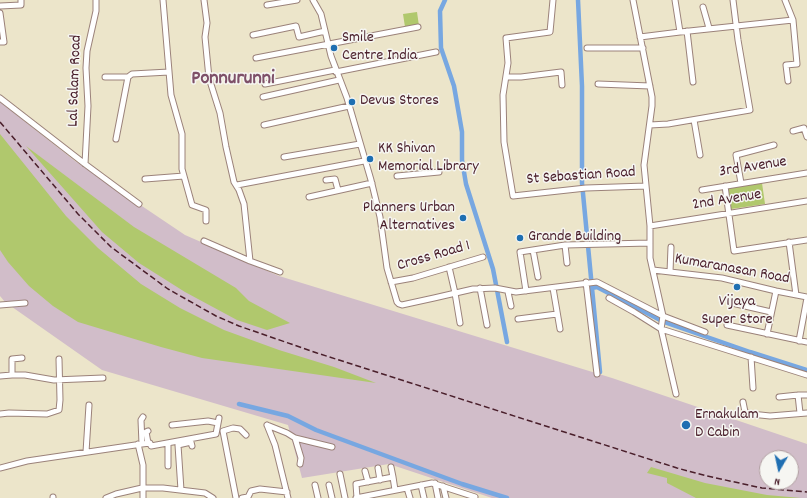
<!DOCTYPE html>
<style>
body{margin:0}
#map{position:relative;width:807px;height:498px;overflow:hidden;background:#ece5ca;font-family:Dekko,sans-serif}
canvas{display:block}
.north{position:absolute;left:759px;top:450px;width:40px;height:40px;box-sizing:border-box;background:#f6f6f2;border:1px solid #b1a0a2;border-radius:50%;rotate:189deg;font-size:11px;font-weight:700;line-height:16px;text-align:center;color:#4a1f2b}
.north::after{content:'';display:block;margin:auto;width:14px;height:18px;background:#1f6fb2;clip-path:polygon(50% 0,100% 100%,50% 72%,0 100%)}
</style>
<div id="map">
<canvas width="807" height="498"></canvas>
<div class="north">N</div>
</div>
<script>
const ctx = document.querySelector('canvas').getContext('2d');
ctx.lineJoin = 'round';
function paint(path, color) { ctx.fillStyle = color; ctx.fill(path, 'evenodd'); }
const toPath = rows => new Path2D(rows.map(r => 'M' + r).join(''));
function stroke(path, color, width, dash) { ctx.strokeStyle = color; ctx.lineWidth = width; ctx.lineCap = dash ? 'butt' : 'round'; ctx.setLineDash(dash || []); ctx.stroke(path); }
function write(font, color, halo, rows, align = 'center') {
  ctx.font = font + ' Dekko,sans-serif'; ctx.lineWidth = 3; ctx.setLineDash([]); ctx.textBaseline = 'middle'; ctx.strokeStyle = halo; ctx.fillStyle = color; for (const [text, x, y, turn = 0] of rows) {
    ctx.save(); ctx.translate(x, y); ctx.rotate((+turn || 0) * Math.PI / 180); ctx.textAlign = isNaN(turn) ? turn : align; if (halo) ctx.strokeText(text, 0, 0); ctx.fillText(text, 0, 0); ctx.restore();
  }
}
const industrial = toPath([
 [0,102,75,161,185,235,279,276,612,378,807,444,807,498,492,498,389,464,302,478,288,425,102,370,5,302,0,296],
 [767,458,791,458,791,482,767,482]
]);
const green = toPath([
 [417,12,419,26,405,27,403,14],
 [0,134,66,216,98,248,141,284,180,308,224,330,279,350,334,367,376,383,202,358,161,347,78,322,53,306,29,286,8,262,0,250],
 [26,146,134,227,236,288,249,301,290,323,267,330,237,320,185,292,139,263,102,232],
 [762,183,765,204,731,209,728,190,729,188],
 [651,467,705,483,767,495,801,498,696,498,667,483,667,478,647,473]
]);
const canal = toPath([
 [445,0,440,11,441,48,454,86,462,132,462,160,466,184,493,269,507,342],
 [578,0,582,86,582,183,600,372],
 [592,288,597,287,664,322,750,352,807,370],
 [239,404,288,416,316,430,462,484,507,498]
]);
const minor = toPath([
 [163,0,171,95,182,134,182,169,192,205,206,210,206,221],
 [204,0,207,23,205,37,209,78,220,113,226,147,234,182,239,190,244,204,250,261],
 [313,0,321,14,331,56,347,98,371,180,380,217,387,268,397,302,399,304,402,305,434,298,473,289,495,288,516,292,597,282,663,316,705,332],
 [553,0,550,32,506,38,508,63,503,95,504,142,513,196,586,188,646,186],
 [633,0,652,97,652,106,644,165,650,226,650,258,663,316,661,329,676,394],
 [675,0,680,32],
 [785,0,793,20,797,64,786,65,788,81],
 [267,5,297,0],
 [0,6,21,5,21,0],
 [703,7,709,28],
 [0,13,4,42,0,42],
 [687,31,693,82],
 [253,35,296,26,299,37,325,31],
 [640,37,680,32,793,20],
 [587,48,643,48],
 [256,58,418,27],
 [336,72,436,52],
 [105,77,128,77,132,74,169,72],
 [506,77,521,77,561,72,562,85],
 [265,84,335,70],
 [598,84,650,86],
 [263,97,339,80],
 [0,98,85,164,139,204],
 [694,120,700,155],
 [264,125,349,106],
 [650,125,668,124,750,110,738,40,733,0],
 [793,131,804,128,807,137],
 [116,139,128,77],
 [284,157,360,144],
 [85,164,88,106,86,68,87,51,96,11,96,0],
 [397,176,439,172],
 [145,179,184,176],
 [326,180,335,179,338,190],
 [741,183,736,155,774,145],
 [237,185,364,161],
 [725,186,734,251,807,240],
 [702,190,807,173],
 [309,197,372,183],
 [650,226,807,201],
 [204,241,250,261,280,272],
 [789,242,796,295],
 [565,245,567,263],
 [533,250,538,277],
 [449,267,455,293,460,323],
 [653,270,722,278,776,291,807,297],
 [670,272,671,247],
 [391,282,413,278,483,257],
 [586,282,597,374],
 [480,288,487,325],
 [553,288,560,329],
 [526,291,520,252,565,245,650,243],
 [508,292,511,306],
 [609,298,634,312,661,329,807,375],
 [732,303,771,312],
 [0,305,25,303],
 [518,319,557,314],
 [727,325,807,342],
 [767,334,776,291],
 [799,341,807,298],
 [751,357,753,388],
 [12,375,25,375,54,380,103,378],
 [0,376,12,375,12,359,22,358],
 [779,397,798,395],
 [743,402,745,412,751,414,770,416,807,413],
 [800,413,798,395,807,395],
 [0,414,9,413,47,414,59,410,60,400,59,359],
 [172,425,208,421,218,423],
 [267,425,275,445,288,498],
 [267,425,287,433,295,438,332,447],
 [148,431,146,432,148,443],
 [295,438,301,458,300,464],
 [168,443,168,466],
 [138,444,143,465,143,498],
 [142,444,150,443,151,446,216,434,219,418],
 [86,452,89,405],
 [391,467,393,477],
 [0,468,27,461,142,444,141,420,143,417],
 [378,468,380,480],
 [365,471,368,482],
 [340,474,345,498],
 [435,483,438,498],
 [315,485,318,498],
 [329,485,332,498],
 [421,485,424,498],
 [443,486,446,498],
 [407,488,410,498],
 [181,490,178,445,191,442,192,446],
 [53,497,53,498],
 [106,498,116,494,142,488,163,488,205,493,213,498],
 [236,498,223,431,233,428,240,429,246,435],
 [242,498,248,497,251,491,260,489,287,492],
 [356,498,432,483,475,497],
 [357,498,356,484,393,477,395,490]
]);
const rail = toPath([
 [0,122,78,214,111,247,168,289,216,316,239,326,317,353,677,468,707,476,762,488,807,492]
]);
const markers = [
 [334,48,4,"#1f6fb2"],
 [352,102,4,"#1f6fb2"],
 [370,159,4,"#1f6fb2"],
 [463,218,4,"#1f6fb2"],
 [520,238,4,"#1f6fb2"],
 [737,287,4,"#1f6fb2"],
 [686,425,5,"#1f6fb2"]
];
const poiNames = [
 ["Smile",342,39],
 ["Centre India",342,57],
 ["Devus Stores",360,102],
 ["KK Shivan",378,150],
 ["Memorial Library",378,168],
 ["Planners Urban",455,209,"right"],
 ["Alternatives",455,227,"right"],
 ["Grande Building",528,238],
 ["Vijaya",737,303,"center"],
 ["Super Store",737,321,"center"],
 ["Ernakulam",695,416],
 ["D Cabin",695,434]
];
const streetNames = [
 ["Lal Salam Road",76,81,-88],
 ["3rd Avenue",753,168,-9],
 ["St Sebastian Road",581,177,-4],
 ["2nd Avenue",727,201,-9],
 ["Cross Road 1",434,257,-16],
 ["Kumaranasan Road",732,270,10]
];
const districtNames = [
 ["Ponnurunni",233,80]
];
paint(industrial, '#d1bdc9');
paint(green, '#b0c86d');
stroke(canal, '#77a7e1', 4.5);
stroke(minor, '#9b827a', 7);
stroke(minor, '#fff', 5);
stroke(rail, '#4a1f2b', 1.5, [6, 3]);
for (const [x, y, r, color] of markers) { const dot = new Path2D(); dot.arc(x, y, r, 0, 2 * Math.PI); ctx.fillStyle = color; ctx.fill(dot); stroke(dot, '#f6f6f2', 1.5); }
write('16px', '#4a1f2b', '#f6f6f2', poiNames, 'left');
write('16px', '#4a1f2b', '#f6f6f2', streetNames);
write('bold 20px', '#7e5068', '#f6f6f2', districtNames);
</script>
